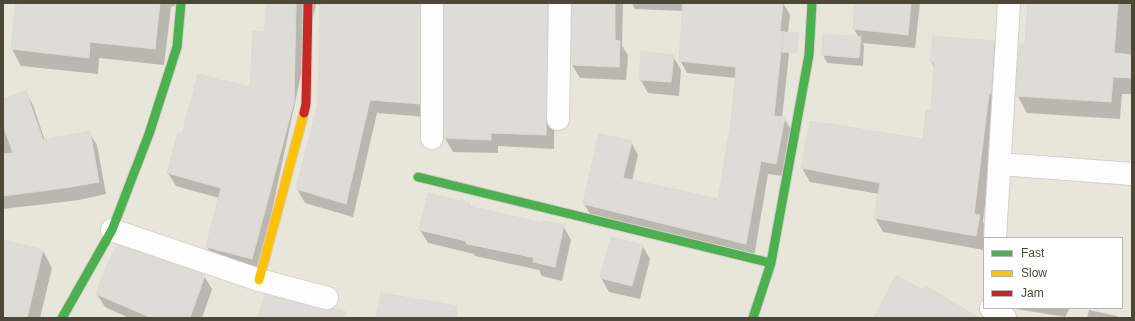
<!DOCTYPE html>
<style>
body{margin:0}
#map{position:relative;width:1135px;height:321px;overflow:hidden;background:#f4f3ee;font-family:Helvetica,sans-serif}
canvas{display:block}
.frame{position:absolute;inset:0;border:4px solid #4c4738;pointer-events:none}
.legend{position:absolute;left:983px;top:237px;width:140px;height:72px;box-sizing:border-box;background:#fff;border:1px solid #b7b5af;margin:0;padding:5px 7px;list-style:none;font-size:12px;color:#4c4738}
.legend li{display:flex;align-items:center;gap:8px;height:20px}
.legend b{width:20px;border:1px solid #b7b5af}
</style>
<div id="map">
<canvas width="1135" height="321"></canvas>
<div class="frame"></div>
<ul class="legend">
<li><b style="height:5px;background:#4caf50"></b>Fast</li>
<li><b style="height:5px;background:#ffc107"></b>Slow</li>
<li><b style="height:5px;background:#c62828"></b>Jam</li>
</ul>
</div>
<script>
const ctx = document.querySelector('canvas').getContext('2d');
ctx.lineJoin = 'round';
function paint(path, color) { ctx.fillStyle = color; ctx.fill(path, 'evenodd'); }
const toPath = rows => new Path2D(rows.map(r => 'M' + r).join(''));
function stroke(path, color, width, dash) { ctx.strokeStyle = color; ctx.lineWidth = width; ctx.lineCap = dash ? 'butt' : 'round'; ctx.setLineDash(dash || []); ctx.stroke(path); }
const residential = toPath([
 [3,3,1132,3,1132,318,3,318],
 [984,238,1122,238,1122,308,984,308]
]);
const shadow = toPath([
 [17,3,182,3,171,7,164,65,99,58,98,74,21,66,12,49],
 [268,3,548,3,555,16,554,149,498,146,498,153,453,152,445,138,446,5,441,4,427,117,377,113,353,217,305,203,297,189,320,104,321,5,316,4,259,272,215,260,207,247,219,198,176,186,168,173,183,135,251,89,265,33],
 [573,3,623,3,622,46,628,55,626,80,580,78,572,65],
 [632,3,783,3,790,15,787,41,790,46,782,118,784,118,792,131,783,176,768,174,754,257,592,217,584,204,631,142,638,155,632,181,719,200,729,140,736,78,687,73,680,60,683,11,635,9],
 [856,3,920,3,915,48,863,43,864,46,863,66,827,63,823,55,824,36,859,38,854,29],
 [1029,3,1132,3,1132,94,1122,94,1120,119,1027,113,1017,95,1026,45],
 [994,42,1002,56,983,222,987,230,986,238,984,238,984,250,883,232,875,218,879,194,810,182,802,168,924,140,932,112,934,67,931,62],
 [673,56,681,70,679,96,648,93,640,79],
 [26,93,33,105,45,141,89,133,97,145,106,194,79,200,3,209,3,100],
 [469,204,471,208,543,224,563,226,571,240,562,281,542,276,539,270,475,256,474,254,428,243,420,230],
 [466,242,539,257,539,259,466,244],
 [3,241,43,251,52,268,40,318,3,318],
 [642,245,650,259,640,299,609,292,601,278],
 [204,276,212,289,202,318,129,318,105,307,97,294],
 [1010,308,1070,308,1065,317],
 [1089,310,1117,316,1118,318,1087,318]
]);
const building = toPath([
 [16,3,160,3,155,49,90,42,89,58,11,49,16,3],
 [267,3,296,3,294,102,252,259,206,247,221,188,167,173,178,133,182,134,198,74,250,87,253,31,264,32,267,3],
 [320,3,420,3,420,104,370,100,346,204,296,189,318,104,320,3],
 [444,3,548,3,546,135,491,133,491,140,444,138,444,3],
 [572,3,615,3,615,40,620,41,619,67,571,65,572,3],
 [683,3,783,3,780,31,783,32,774,116,785,117,776,164,761,161,746,244,583,204,599,134,632,141,623,178,718,199,732,115,736,67,679,61,683,3],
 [855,3,911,3,908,35,853,29,855,3],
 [1028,3,1118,3,1114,53,1132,55,1132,78,1113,77,1111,102,1016,96,1019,44,1025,44,1028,3],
 [783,32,798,33,797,53,782,52,783,32],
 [823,34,861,37,859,58,822,55,823,34],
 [933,36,994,41,991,94,989,94,974,214,980,215,976,236,874,218,880,183,801,168,810,121,923,139,926,110,931,111,934,63,930,62,933,36],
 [641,52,674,55,671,82,639,80,641,52],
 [26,91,43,140,90,131,99,182,71,187,3,196,3,154,13,153,3,125,3,99,26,91],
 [428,193,470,203,469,206,542,223,543,221,564,225,555,267,533,262,534,257,466,243,466,241,419,230,428,193],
 [611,237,643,245,632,286,600,278,611,237],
 [3,240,43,250,27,318,3,318,3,240],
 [118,245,205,275,190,318,152,318,96,294,108,263,118,245],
 [896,276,923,290,926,286,979,318,874,318,896,276],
 [381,293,457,306,456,318,376,318,381,293],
 [265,294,324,310,333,308,346,312,345,318,258,318,265,294]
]);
const street = toPath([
 [432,3,432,138],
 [558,119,560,3],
 [1001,164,1132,174],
 [112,230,259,280,327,298],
 [995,238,1009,3],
 [991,308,1005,318]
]);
const fast = toPath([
 [418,177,771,263],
 [62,318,112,230,149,134,177,47,181,3],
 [753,318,771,263,809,55,812,3]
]);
const slow = toPath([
 [259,280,304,113]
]);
const jam = toPath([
 [304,113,306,104,308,3]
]);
paint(residential, '#e8e5db');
paint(shadow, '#0003');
paint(building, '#dedcd6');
stroke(building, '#dddad3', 1);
stroke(street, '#d2d1cb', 24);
stroke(fast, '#d4d2c4', 11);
stroke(slow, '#d4d2c4', 11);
stroke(jam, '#d4d2c4', 11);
stroke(street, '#fdfdfc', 22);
stroke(fast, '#4caf50', 9);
stroke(slow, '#ffc107', 9);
stroke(jam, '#c62828', 9);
</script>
